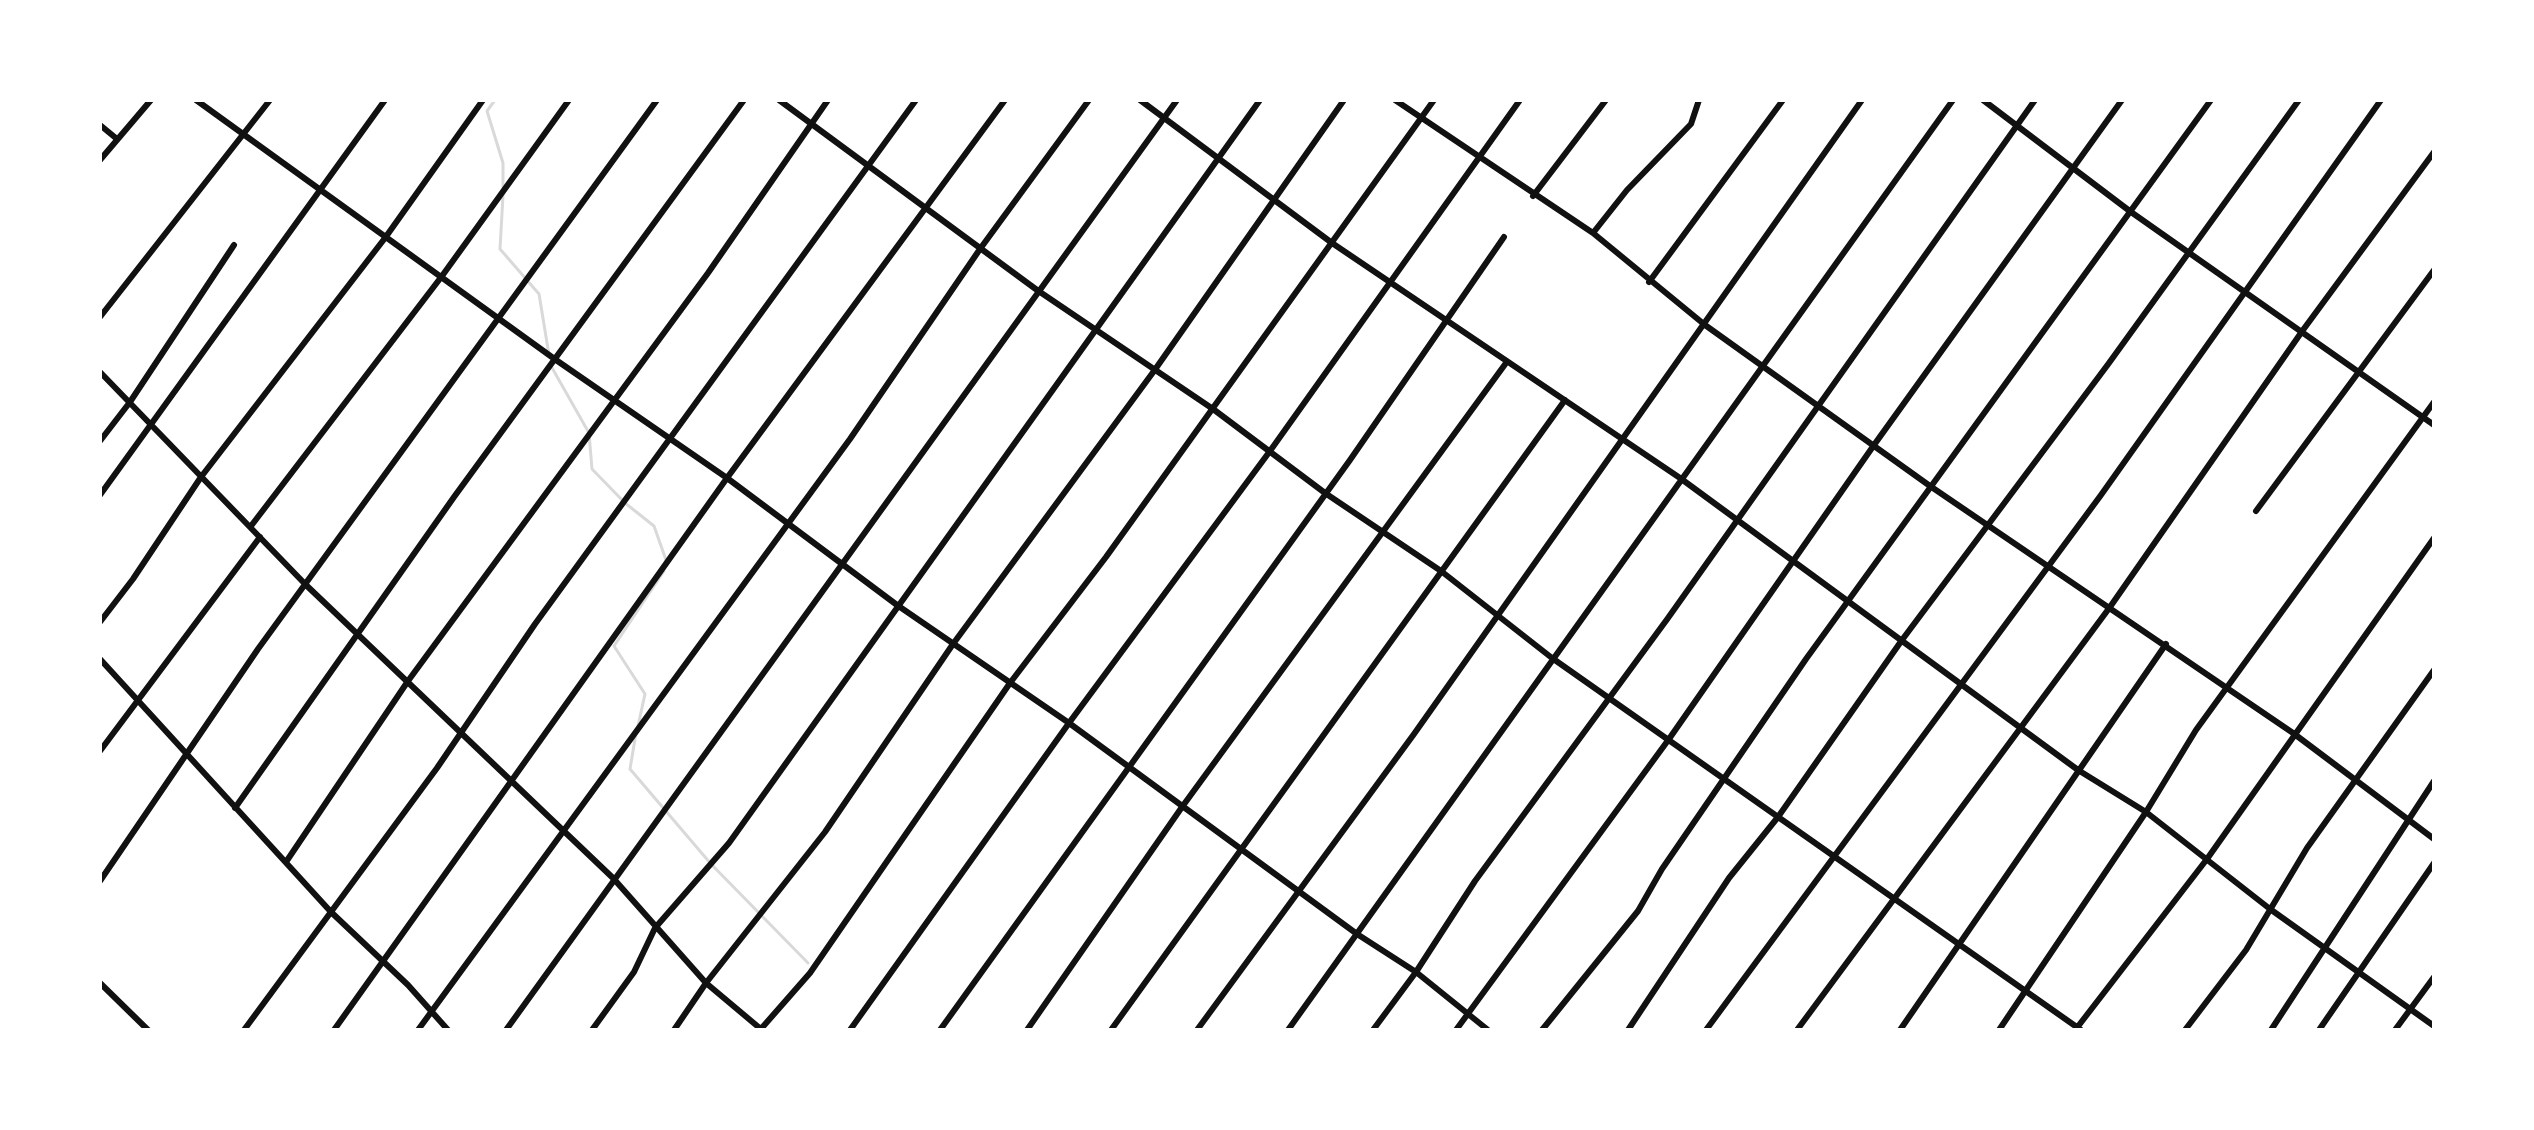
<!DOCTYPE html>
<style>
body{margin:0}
#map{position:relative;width:2534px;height:1130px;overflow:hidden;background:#fff;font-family:"Exo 2",sans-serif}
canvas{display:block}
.frame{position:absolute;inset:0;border:102px solid #fff;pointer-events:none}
</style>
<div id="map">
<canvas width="2534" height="1130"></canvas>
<div class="frame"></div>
</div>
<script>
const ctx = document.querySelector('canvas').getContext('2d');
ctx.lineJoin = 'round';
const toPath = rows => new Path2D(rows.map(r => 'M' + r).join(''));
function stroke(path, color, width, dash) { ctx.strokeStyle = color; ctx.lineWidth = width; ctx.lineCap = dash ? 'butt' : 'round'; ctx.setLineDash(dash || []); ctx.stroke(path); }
const stream = toPath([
 [495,100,487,111,503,163,503,187],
 [503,195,500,249,539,294,549,355],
 [551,366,589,433,592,469,625,503,654,526,666,560],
 [638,726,645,694,614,646,664,571],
 [636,733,630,769,711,864,808,963]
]);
const minor = toPath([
 [196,100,556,360,727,478,897,605,1069,723,1357,934,1416,972,1488,1030],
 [779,100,1037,290,1213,409,1325,493,1441,571,1552,658,2081,1030],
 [1140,100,1332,243,1680,478,2078,770,2146,812,2270,909,2434,1026],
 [1395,100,1593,233,1705,325,1930,486,2293,733,2434,839],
 [1983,100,2131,212,2434,425],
 [100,125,117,139],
 [100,160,151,100],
 [1533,196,1606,100],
 [1593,233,1627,190,1691,124,1699,100],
 [1649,282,1783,100],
 [100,317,270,100],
 [100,372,306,585,613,878,706,983,762,1030],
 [100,441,130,402,234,245],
 [100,495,385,100],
 [2256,511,2434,270],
 [251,526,442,276,569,100],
 [100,622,133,579,201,477,385,238,483,100],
 [100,659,331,912,408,985,448,1030],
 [100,751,260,537],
 [235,808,454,497,744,100],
 [286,862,408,681,708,273,828,100],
 [100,881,258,649,657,100],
 [100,983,148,1030],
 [2076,1029,2207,859,2434,538],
 [244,1030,437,768,535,624,916,100],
 [334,1030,727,478,1005,100],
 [418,1030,850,439,980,249,1089,100],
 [506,1030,1177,100],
 [592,1030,634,972,655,928,729,843,1260,100],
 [674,1030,706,983,825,832,953,644,1154,371,1344,100],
 [760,1030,810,973,1010,683,1106,557,1434,100],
 [850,1030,1069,723,1270,451,1520,100],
 [940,1030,1350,460,1504,237],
 [1027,1030,1182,807,1506,363],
 [1111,1030,1565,400],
 [1197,1030,1414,734,1862,100],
 [1288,1030,1953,100],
 [1373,1030,1416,972,1475,881,1668,618,2035,100],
 [1456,1030,1669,739,1874,445,2122,100],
 [1542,1030,1638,911,1662,869,1806,659,2211,100],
 [1628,1030,1729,878,1778,817,1902,640,2109,363,2299,100],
 [1706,1030,2101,495,2381,100],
 [1797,1030,2110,607,2303,330,2434,152],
 [1900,1030,2166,644],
 [1999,1030,2146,812,2196,730,2434,402],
 [2185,1030,2246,950,2307,848,2434,670],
 [2271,1030,2434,781],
 [2319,1030,2434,863],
 [2395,1030,2434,977]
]);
stroke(stream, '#d9d9d9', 3);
stroke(minor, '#111', 6);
</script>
